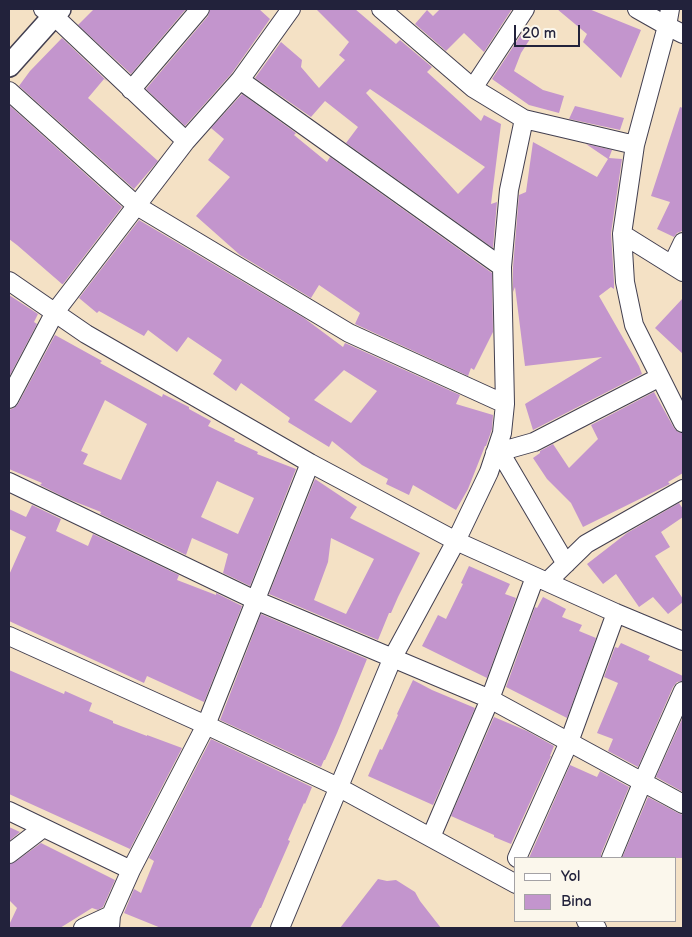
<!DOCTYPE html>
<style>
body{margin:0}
#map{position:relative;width:692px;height:937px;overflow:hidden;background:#f4e1c5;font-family:"Balsamiq Sans",sans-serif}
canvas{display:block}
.frame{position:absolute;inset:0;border:10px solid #22223b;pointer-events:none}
.legend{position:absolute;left:514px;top:857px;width:162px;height:65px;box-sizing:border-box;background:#fbf7ec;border:1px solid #a4a2a5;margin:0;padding:6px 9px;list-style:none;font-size:15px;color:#22223b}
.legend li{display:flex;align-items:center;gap:10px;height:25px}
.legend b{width:25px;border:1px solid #a4a2a5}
.scale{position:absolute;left:514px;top:25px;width:66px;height:22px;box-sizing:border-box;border:2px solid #22223b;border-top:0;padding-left:6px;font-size:15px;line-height:18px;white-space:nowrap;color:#22223b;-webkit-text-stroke:4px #fbf7ec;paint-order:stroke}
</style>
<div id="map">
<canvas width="692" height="937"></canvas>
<div class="frame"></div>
<ul class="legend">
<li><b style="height:6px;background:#fff"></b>Yol</li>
<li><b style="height:14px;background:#c395cd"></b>Bina</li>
</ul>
<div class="scale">20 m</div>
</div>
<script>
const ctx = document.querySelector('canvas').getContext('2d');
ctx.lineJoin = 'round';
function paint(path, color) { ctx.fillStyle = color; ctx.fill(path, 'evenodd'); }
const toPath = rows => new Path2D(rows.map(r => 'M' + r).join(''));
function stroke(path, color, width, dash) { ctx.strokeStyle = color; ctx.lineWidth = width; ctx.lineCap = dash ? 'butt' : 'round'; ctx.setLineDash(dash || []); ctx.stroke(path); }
const building = toPath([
 [94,9,186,9,131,74,78,25],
 [210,9,259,9,270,19,232,73,185,126,146,89,208,16],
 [316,9,355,9,396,44,400,40,432,67,427,72,481,121,484,115,501,124,491,204,497,202,493,248,346,143,358,127,325,101,311,117,255,78,281,42,302,60,301,67,319,88,345,60,339,55,349,42],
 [370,89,485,167,458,194,366,93],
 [440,9,512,9,484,52,464,33,446,51,415,24,427,10,433,16],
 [557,9,589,9,641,30,621,78,583,42,587,34],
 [526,27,529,29,526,37,530,39,521,53,514,71,543,90,564,96,559,113,529,105,492,79],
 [62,38,108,82,104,79,88,98,158,161,134,189,19,86,30,71],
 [242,94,296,133,294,135,327,162,330,157,492,273,493,332,474,370,471,368,468,376,355,324,360,313,319,285,311,298,240,255,196,216,230,177,208,160,224,139,211,128],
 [9,105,122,207,63,284,62,284,17,245,9,239],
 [575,106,624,118,620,130,569,119],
 [680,107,683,108,683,229,682,231,677,233,674,237,657,229,670,202,651,196],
 [533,142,597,177,608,159,586,144,612,150,609,158,622,159,611,233,614,281,614,289,611,287,599,296,639,366,642,374,533,430,525,404,602,357,525,366,515,287,513,292,513,267,519,195,526,192],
 [139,220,304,318,343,347,345,343,460,395,456,404,493,415,492,429,486,446,485,446,468,489,456,510,413,485,409,495,386,484,388,479,362,465,332,441,329,447,288,422,290,418,241,383,236,391,213,374,222,360,188,337,177,352,148,330,144,336,99,311,97,313,79,298],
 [344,370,377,391,351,423,314,400],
 [9,295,38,314,34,322,37,324,9,377],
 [683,298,683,354,655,328],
 [55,335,102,361,100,363,162,397,163,394,189,407,189,409,211,421,208,426,235,439,234,441,258,452,257,454,296,469,250,586,223,573,228,554,192,538,186,555,100,514,101,512,68,499,40,485,42,483,9,469,9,410,14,408,18,404],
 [105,400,147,424,121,480,83,464,88,454,81,451],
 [217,481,254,498,238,534,201,517],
 [654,392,674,428,678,432,683,433,683,473,668,482,670,484,583,527,571,503,547,479,533,458,540,453,540,451,553,444,569,468,598,439,591,425],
 [315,479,357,507,350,518,420,553,398,597,391,613,389,613,378,640,269,594],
 [331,538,374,559,346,614,314,600,328,562],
 [679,503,683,509,683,517,661,532,670,547,655,556,683,599,683,602,668,614,653,597,639,607,616,574,603,584,587,564,627,533],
 [32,505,61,519,56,531,88,546,93,534,179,575,177,580,216,595,216,593,242,606,204,702,147,676,144,683,9,621,9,575,26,537,9,529,9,509,26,517],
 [469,566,510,584,505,594,516,598,487,678,422,646,438,615,446,619,463,584,461,583],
 [543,597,566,609,562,617,582,625,579,631,596,638,567,718,506,687,535,607,537,608],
 [261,614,367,659,337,733,325,760,324,760,321,767,220,720],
 [621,643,650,656,648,660,683,676,683,681,677,682,673,687,638,767,608,751,613,739,597,733,618,683,604,677,615,647,618,648],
 [9,670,64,694,65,691,92,703,89,711,113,721,113,723,147,736,147,735,182,748,130,849,9,794],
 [413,680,432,690,475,708,433,805,368,776,380,749,382,750,398,715,397,714],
 [494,717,527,731,554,746,550,756,551,756,511,844,494,837,494,835,451,816],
 [683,717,683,792,656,777],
 [211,739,312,787,305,804,304,803,288,840,290,841,269,889,261,908,260,908,250,928,161,928,124,913,134,889,141,893,154,861,149,858],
 [570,765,597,777,600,771,629,787,601,854,601,858,529,858],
 [648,797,678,813,683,815,683,858,622,858],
 [9,827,20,832,9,841],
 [41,843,115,880,103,907,98,910,92,908,60,928,9,928,9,925,17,908,9,900,9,864,15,862],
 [378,879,387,881,396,880,415,892,420,901,441,928,340,928]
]);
const minor = toPath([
 [43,9,54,16,186,141],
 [381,9,473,88,524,119,635,145],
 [637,9,667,26,683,34],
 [670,9,667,26,635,145,622,234,625,282,634,325,683,423],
 [240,80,502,267],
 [473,88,525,9],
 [131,90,200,9],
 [9,91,137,206,349,333,505,404],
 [622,234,683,272],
 [672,265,683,242],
 [9,281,86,334,310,463,456,541,616,613,683,641],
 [9,399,55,312,186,141,240,80,291,9],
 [500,452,566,564],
 [495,453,534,442,660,377],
 [9,482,255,600,490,699,683,804],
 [547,582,586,544,683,489],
 [9,636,206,725,338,787,516,884],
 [9,811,131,870],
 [431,837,490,699,535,577],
 [9,854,43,828],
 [517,858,569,742,616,613],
 [611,858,643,781,683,691],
 [586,921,597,928],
 [83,928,111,915],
 [110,928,111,915,131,870,206,725,310,463],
 [280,928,393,657,456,541,489,472,502,433,505,404,502,267,509,190,524,119]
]);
const tertiary = toPath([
 [9,66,60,9]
]);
paint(building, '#c395cd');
stroke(minor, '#423f50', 20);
stroke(tertiary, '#423f50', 24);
stroke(minor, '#fff', 18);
stroke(tertiary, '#fff', 21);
</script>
